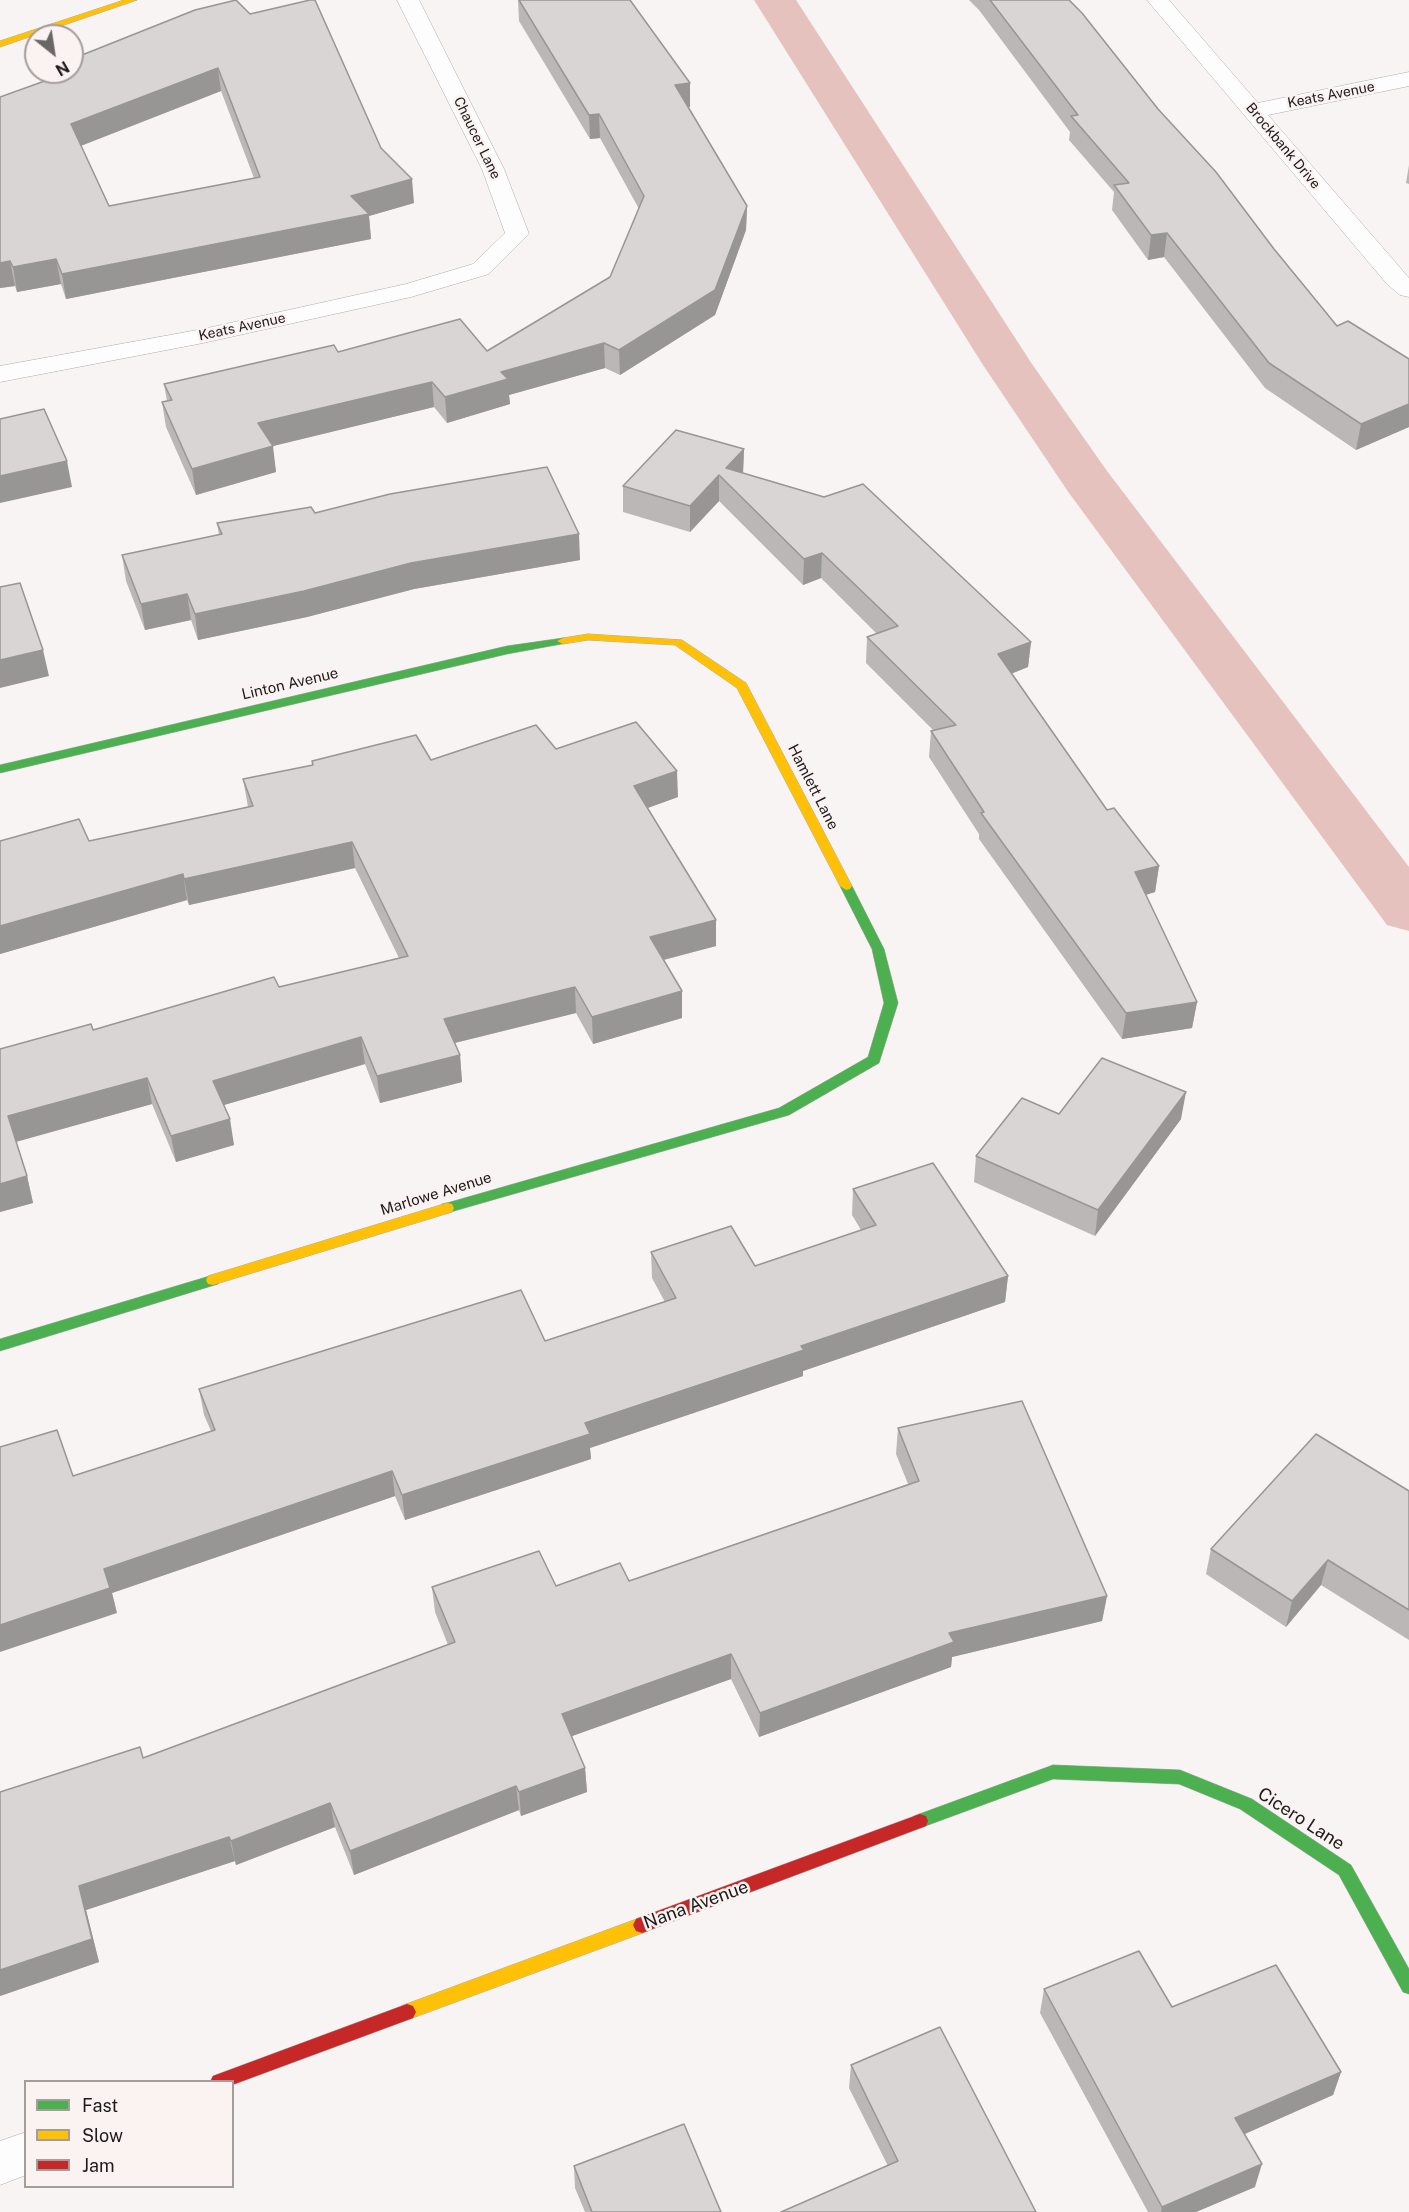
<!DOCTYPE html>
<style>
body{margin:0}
#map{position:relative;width:1409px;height:2212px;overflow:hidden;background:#f9f4f4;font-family:"Public Sans",sans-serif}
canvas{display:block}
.legend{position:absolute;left:24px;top:2080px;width:210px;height:108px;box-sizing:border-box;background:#fbf3f2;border:2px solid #a39d9c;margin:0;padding:8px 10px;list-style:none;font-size:18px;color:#1e1b1b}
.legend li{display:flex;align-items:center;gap:12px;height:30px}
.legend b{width:30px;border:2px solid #a39d9c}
.north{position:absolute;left:24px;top:24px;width:60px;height:60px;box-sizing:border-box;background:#fbf3f2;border:2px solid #a39d9c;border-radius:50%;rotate:150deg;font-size:16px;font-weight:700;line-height:24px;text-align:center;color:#1e1b1b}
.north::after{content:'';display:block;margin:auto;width:21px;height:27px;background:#6b6767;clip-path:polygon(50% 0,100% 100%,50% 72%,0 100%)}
</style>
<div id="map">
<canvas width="1409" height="2212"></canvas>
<ul class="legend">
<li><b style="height:8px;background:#4caf50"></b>Fast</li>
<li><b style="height:8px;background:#ffc107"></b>Slow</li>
<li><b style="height:8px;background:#c62828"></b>Jam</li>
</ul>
<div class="north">N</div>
</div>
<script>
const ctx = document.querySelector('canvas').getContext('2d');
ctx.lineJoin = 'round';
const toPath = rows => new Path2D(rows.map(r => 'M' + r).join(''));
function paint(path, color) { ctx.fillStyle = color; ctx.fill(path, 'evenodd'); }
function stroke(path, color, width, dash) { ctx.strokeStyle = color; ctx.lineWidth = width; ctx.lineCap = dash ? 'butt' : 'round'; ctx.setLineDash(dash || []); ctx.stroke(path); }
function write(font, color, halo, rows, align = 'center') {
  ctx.font = font + ' "Public Sans",sans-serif'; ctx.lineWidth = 5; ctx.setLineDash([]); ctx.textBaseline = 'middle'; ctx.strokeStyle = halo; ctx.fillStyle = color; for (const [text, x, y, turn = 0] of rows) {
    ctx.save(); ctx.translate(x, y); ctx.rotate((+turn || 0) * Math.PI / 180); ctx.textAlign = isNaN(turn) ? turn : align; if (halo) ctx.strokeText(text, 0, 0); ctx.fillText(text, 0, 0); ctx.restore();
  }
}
const canal = toPath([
 [754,0,796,0,1032,364,1107,471,1409,867,1409,931,1387,925,1069,493,983,365,754,0]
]);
const street = toPath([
 [397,0,419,0,504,169,529,234,489,274,411,297,203,343,0,382,0,366,203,329,406,284,473,264,505,233,482,169,397,0],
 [1147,0,1169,0,1258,103,1409,72,1409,86,1268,115,1409,278,1409,297,1400,295,1387,284,1147,0],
 [26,2132,26,2175,0,2185,0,2141,26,2132]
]);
const fast = toPath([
 [563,638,569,641,567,643,507,654,0,773,0,765,507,646,563,638],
 [846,882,852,886,884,949,898,1003,879,1063,789,1115,447,1213,442,1212,440,1208,442,1204,447,1203,779,1108,868,1057,884,1003,872,949,840,886,846,882],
 [213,1275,218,1276,220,1280,218,1284,0,1351,0,1339,213,1275],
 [1053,1765,1180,1770,1252,1799,1351,1865,1409,1969,1409,1994,1403,1992,1339,1875,1240,1809,1179,1784,1053,1779,920,1828,914,1826,912,1821,914,1816,1053,1765]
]);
const slow = toPath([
 [124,0,137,0,0,47,0,41,124,0],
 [588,634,682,640,746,683,852,886,850,889,846,890,840,886,737,688,675,645,588,640,563,644,557,641,563,638,588,634],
 [447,1203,452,1204,454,1208,452,1212,213,1285,208,1284,206,1280,208,1276,447,1203],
 [642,1917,648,1919,651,1925,648,1931,407,2020,401,2018,398,2012,401,2006,642,1917]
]);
const jam = toPath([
 [920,1814,926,1816,928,1821,926,1826,642,1933,636,1931,633,1925,636,1919,920,1814],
 [407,2004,413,2006,416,2012,413,2018,232,2085,232,2082,210,2082,213,2076,407,2004]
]);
const wall = toPath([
 [518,0,630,0,690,83,690,107,688,107,747,206,746,230,715,315,620,375,605,368,509,395,510,404,447,423,434,407,272,446,276,472,196,495,166,427,162,402,167,401,164,384,338,352,487,351,610,277,639,209,600,138,590,139,519,21],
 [969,0,1069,0,1337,326,1409,359,1409,427,1356,450,1265,388,1164,257,1148,260,1112,210,1114,192,1069,140,1070,132,979,10],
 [195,10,381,148,414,203,369,216,371,239,66,299,61,284,17,292,15,286,0,288,44,81,42,72,72,72],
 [221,91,254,178,109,206,81,146],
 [1409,165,1409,184,1406,183],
 [744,449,743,473,1031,642,1028,667,1012,673,1107,810,1159,866,1155,892,1146,895,1197,1002,1192,1028,1122,1039,979,839,979,834,929,757,931,731,933,730,866,663,867,637,877,634,821,578,803,585,719,501,690,532,623,512,623,486],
 [315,513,580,560,414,589,307,617,198,640,191,620,145,630,126,581,122,555,219,535,217,523],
 [556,749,678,797,647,808,716,920,716,946,664,960,682,991,682,1018,593,1044,576,1013,455,1043,460,1055,462,1082,380,1103,365,1064,224,1105,234,1145,176,1162,152,1104,16,1142,27,1176,33,1203,0,1212,0,1049,93,1030,279,987,399,958,355,868,189,905,187,900,0,954,0,841,89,841,248,807,243,779,312,765,312,761,431,760],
 [1059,1114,1181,1119,1095,1236,974,1182,976,1156],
 [853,1189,1008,1276,1005,1302,803,1371,803,1376,590,1448,591,1459,405,1520,395,1496,112,1593,117,1613,73,1476,211,1431,204,1415,199,1389,545,1341,665,1302,652,1278,651,1252,755,1266,861,1230,852,1215],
 [898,1428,1107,1596,1102,1621,952,1657,951,1667,759,1737,731,1679,572,1736,585,1768,587,1792,521,1816,519,1810,354,1875,335,1827,236,1865,235,1861,86,1910,99,1962,0,1996,0,1792,143,1758,448,1645,435,1612,432,1587,556,1586,629,1581,908,1484,896,1454],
 [1409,1491,1409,1640,1321,1585,1286,1627,1206,1574,1211,1549],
 [1044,1989,1172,2007,1341,2072,1333,2095,1244,2134,1255,2187,1196,2212,1148,2212,1040,2013],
 [851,2065,1036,2212,888,2166,849,2088],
 [574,2166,721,2212,585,2212,575,2188]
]);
const shadedWall = toPath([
 [218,68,221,91,75,148,71,124],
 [690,83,690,107,675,109,675,85],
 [599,114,600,138,590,139,589,115],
 [412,179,414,203,369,216,371,239,66,299,62,274],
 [747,206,746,230,715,315,620,375,619,350],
 [1167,233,1164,257,1148,260,1151,235],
 [56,259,61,284,17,292,13,267],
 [10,261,15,286,0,288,0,263],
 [604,343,605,368,509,395,510,404,447,423,445,397,501,372],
 [432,382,434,407,261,449,258,423],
 [1409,404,1409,427,1356,450,1361,424],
 [273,446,276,472,196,495,192,469],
 [744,449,743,474,726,468],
 [67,461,72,487,0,503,0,476],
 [719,475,719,501,690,532,690,506],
 [579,534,580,560,414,589,307,617,198,640,195,614,411,563],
 [822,553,821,578,803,585,804,559],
 [187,594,191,620,145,630,141,604],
 [1031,642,1028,667,996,680,998,654],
 [43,650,49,676,0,688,0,660],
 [677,771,678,797,634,813,634,786],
 [352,842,355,868,189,905,184,879],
 [1159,866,1155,892,1131,899,1135,872],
 [183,874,187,900,0,954,0,926],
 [716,920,716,946,651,963,650,937],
 [575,987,576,1013,446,1045,444,1019],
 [682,991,682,1018,593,1044,592,1017],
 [1197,1002,1192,1028,1122,1039,1126,1013],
 [361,1037,365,1064,217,1107,213,1081],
 [460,1055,462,1082,380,1103,377,1076],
 [147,1078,152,1104,15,1142,8,1116],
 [1186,1092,1181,1119,1095,1236,1098,1210],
 [230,1119,234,1145,176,1162,171,1136],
 [27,1176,33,1203,0,1212,0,1184],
 [1008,1276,1005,1302,803,1371,803,1376,590,1448,591,1459,405,1520,402,1495,585,1423,801,1346],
 [392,1471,395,1496,112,1593,117,1613,0,1652,0,1625,104,1569],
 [1328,1560,1321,1585,1286,1627,1292,1601],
 [1107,1596,1102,1621,952,1657,951,1667,759,1737,760,1713,949,1633],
 [731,1654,731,1679,564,1739,562,1714],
 [585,1768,587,1792,521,1816,519,1792],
 [516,1786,519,1810,354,1875,350,1851],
 [330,1803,335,1827,236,1865,231,1841],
 [229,1837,235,1861,86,1910,99,1962,0,1996,0,1970,79,1886],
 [1341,2072,1333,2095,1229,2141,1235,2118],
 [1262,2164,1255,2187,1196,2212,1161,2212,1162,2207]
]);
const building = toPath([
 [236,0,250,14,310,0,315,0,381,148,412,179,351,196,369,214,62,274,56,259,13,267,10,261,0,263,0,97,53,78,44,72,72,72,72,59,195,10,236,0],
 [218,68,260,177,109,206,71,124,218,68],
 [519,0,630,0,690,83,675,85,747,206,715,290,619,350,604,343,501,372,508,379,445,397,432,382,258,423,273,446,192,469,162,402,172,400,164,384,334,345,338,352,460,319,487,351,610,277,644,196,599,114,589,115,519,0],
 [990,0,1069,0,1082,13,1158,109,1216,172,1274,249,1337,326,1348,321,1409,359,1409,404,1361,424,1269,363,1167,233,1151,235,1114,185,1129,183,1071,116,1078,115,990,0],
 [44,409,67,461,0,476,0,419,44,409],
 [676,430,744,449,726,468,824,497,863,484,1031,642,998,654,1107,810,1114,808,1159,866,1135,872,1197,1002,1126,1013,981,813,984,812,931,731,956,725,867,637,898,626,822,553,804,559,719,475,690,506,623,486,676,430],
 [547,467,579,534,411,563,304,591,195,614,187,594,141,604,122,555,222,534,217,523,311,507,315,513,390,494,547,467],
 [20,583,43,650,0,660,0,587,20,583],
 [636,722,677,771,634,786,716,920,650,937,682,991,592,1017,575,987,444,1019,460,1055,377,1076,361,1037,213,1081,230,1119,171,1136,147,1078,8,1116,27,1176,0,1184,0,1049,91,1024,93,1030,274,977,279,987,408,956,352,842,184,879,183,874,0,926,0,841,79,819,89,841,253,806,243,779,313,765,312,761,416,735,431,760,536,725,556,749,636,722],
 [1102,1058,1186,1092,1098,1210,976,1156,1022,1098,1059,1114,1102,1058],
 [933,1163,1008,1276,801,1346,804,1350,585,1423,590,1434,402,1495,392,1471,104,1569,110,1588,0,1625,0,1447,57,1430,73,1476,215,1430,199,1389,521,1290,545,1341,676,1298,651,1252,731,1226,755,1266,876,1225,853,1189,933,1163],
 [1022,1401,1107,1596,949,1633,954,1642,760,1713,731,1654,562,1714,585,1768,519,1792,516,1786,350,1851,330,1803,231,1841,229,1837,79,1886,92,1939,0,1970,0,1792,140,1747,143,1758,455,1642,432,1587,539,1551,556,1586,620,1563,629,1581,919,1481,898,1428,1022,1401],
 [1316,1434,1409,1491,1409,1610,1328,1560,1292,1601,1211,1549,1316,1434],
 [1139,1951,1172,2007,1276,1965,1341,2072,1235,2118,1262,2164,1162,2207,1044,1989,1139,1951],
 [940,2027,1036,2212,781,2212,898,2161,851,2065,940,2027],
 [684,2124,721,2212,592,2212,574,2166,684,2124]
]);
const farStreetnames = [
 ["Keats Avenue",1331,95,-11],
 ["Chaucer Lane",477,138,64],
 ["Brockbank Drive",1283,146,50],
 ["Keats Avenue",242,327,-12]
];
const streetNames = [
 ["Linton Avenue",290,684,-13],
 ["Hamlett Lane",813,787,63],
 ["Marlowe Avenue",436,1194,-17]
];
const nearStreetnames = [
 ["Cicero Lane",1301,1819,33],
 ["Nana Avenue",696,1905,-20]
];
paint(canal, '#e6c2be');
stroke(street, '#aeabab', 1);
stroke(fast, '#aeabab', 1);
stroke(slow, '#aeabab', 1);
stroke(jam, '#aeabab', 1);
paint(street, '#fefdfd');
paint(fast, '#4caf50');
paint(slow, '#ffc107');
paint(jam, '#c62828');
paint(wall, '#bbb7b7');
paint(shadedWall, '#989595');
paint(building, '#d9d5d5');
stroke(building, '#989595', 1.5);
write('14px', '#1e1b1b', '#fbf3f2', farStreetnames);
write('15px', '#1e1b1b', '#fbf3f2', streetNames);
write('18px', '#1e1b1b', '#fbf3f2', nearStreetnames);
</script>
